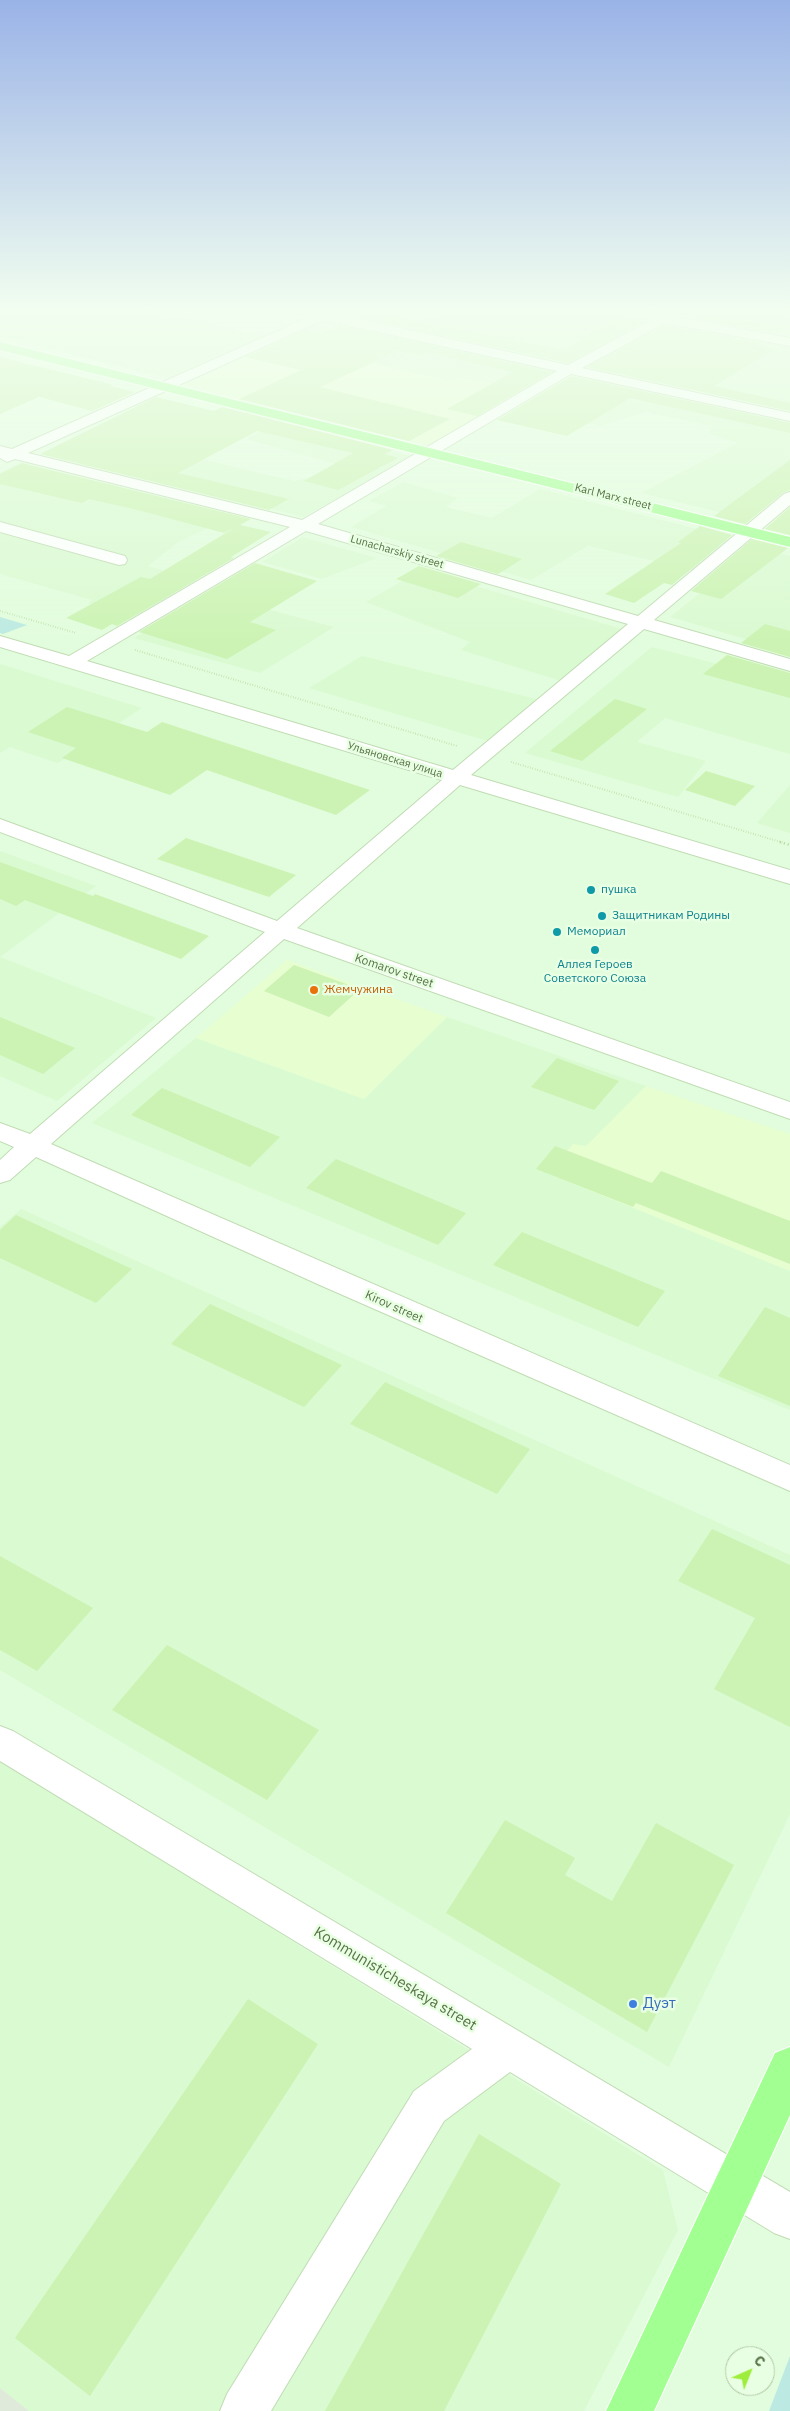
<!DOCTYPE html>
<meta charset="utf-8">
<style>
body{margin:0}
#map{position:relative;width:790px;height:2411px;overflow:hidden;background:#e2fddd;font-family:"IBM Plex Sans",sans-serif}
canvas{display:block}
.north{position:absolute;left:725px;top:2346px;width:50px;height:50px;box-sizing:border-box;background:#e9ffe4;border:1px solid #afc7a4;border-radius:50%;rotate:44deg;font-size:14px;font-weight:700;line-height:20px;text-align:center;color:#587345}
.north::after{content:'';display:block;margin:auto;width:18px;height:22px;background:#9eed3c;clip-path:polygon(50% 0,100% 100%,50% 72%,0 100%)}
</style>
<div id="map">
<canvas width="790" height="2411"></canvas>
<div class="north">С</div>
</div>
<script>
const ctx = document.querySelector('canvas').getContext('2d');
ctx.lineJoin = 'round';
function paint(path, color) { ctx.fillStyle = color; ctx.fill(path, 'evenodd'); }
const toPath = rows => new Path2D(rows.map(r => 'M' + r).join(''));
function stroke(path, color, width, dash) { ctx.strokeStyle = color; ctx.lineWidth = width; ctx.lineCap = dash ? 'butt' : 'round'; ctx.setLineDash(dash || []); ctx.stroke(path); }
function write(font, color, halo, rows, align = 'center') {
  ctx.font = font + ' "IBM Plex Sans",sans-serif'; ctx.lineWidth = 5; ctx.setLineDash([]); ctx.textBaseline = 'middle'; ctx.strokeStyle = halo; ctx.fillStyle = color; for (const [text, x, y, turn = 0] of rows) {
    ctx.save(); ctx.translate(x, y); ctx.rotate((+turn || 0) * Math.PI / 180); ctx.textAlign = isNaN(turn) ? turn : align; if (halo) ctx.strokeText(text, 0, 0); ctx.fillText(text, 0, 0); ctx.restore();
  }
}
const residential = toPath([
 [12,309,127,309,156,312,264,336,166,378,0,337,0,314],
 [448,309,589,309,648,320,567,363,410,328],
 [687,309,742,309,755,311,758,310,790,317,790,335,679,313],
 [662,324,790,347,790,410,591,369],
 [311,325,339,331,348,325,557,371,527,390,463,379,448,381,349,358,313,373,248,358,286,342,278,339],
 [576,376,790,422,790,481,743,518,641,493,737,443,708,433,711,426,646,412,600,426,519,409],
 [279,424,414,457,303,517,109,468,151,447,294,481,321,474,336,464,245,439],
 [15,465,228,519,180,541,148,566,198,580,131,619,88,603,92,600,0,574,0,473],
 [403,482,458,498,446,507,492,518,540,489,736,539,697,571,588,546,531,580,351,527,386,506,369,501],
 [303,537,377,558,322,579,262,562],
 [757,547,790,556,790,652,670,617],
 [421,570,629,631,565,682,461,650,470,642,366,602],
 [212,594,334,627,260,673,134,638],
 [652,647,790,683,790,754,665,718,637,742,706,761,678,797,525,753],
 [362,656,540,700,491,742,309,688],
 [0,664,142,708,58,763,10,747,0,753],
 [790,785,790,833,757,823],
 [0,851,96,886,0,957],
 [0,957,156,1018,57,1101,0,1076],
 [447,1017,646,1086,586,1147,547,1173,790,1271,790,1410,92,1123,196,1038,364,1099],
 [21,1209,790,1555,790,1814,669,2067,0,1670,0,1227],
 [0,1761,663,2170,678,2230,584,2411,29,2411,0,2388]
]);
const commercial = toPath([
 [248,358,313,373,349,358,448,381,463,379,527,390,430,446,183,385],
 [287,960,447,1017,364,1099,196,1038],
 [646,1086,790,1134,790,1271,547,1173,573,1144,586,1146]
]);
const industrial = toPath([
 [320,309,448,309,410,328],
 [0,2388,29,2411,0,2411]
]);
const green = toPath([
 [0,617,27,625,3,634,0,633],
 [790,2356,790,2411,769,2411]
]);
const building = toPath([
 [368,312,564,350,617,317,644,322,568,363,358,317],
 [702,314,781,327,773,333,695,319],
 [339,325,552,372,477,416,447,409,513,372,428,353,422,356,398,351,320,387,450,419,409,441,239,399,301,370,245,357,305,330,321,333],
 [665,325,761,343,757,345,775,349,714,386,790,403,790,411,587,367],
 [0,357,114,385,110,386,135,392,92,411,39,397,0,414],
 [571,376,790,423,790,433,630,398,567,436,497,420],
 [156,397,214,411,222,407,393,450,385,454,398,458,338,490,304,481,353,453,257,431,178,473,289,499,269,510,40,454],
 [790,460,790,490,783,493,745,524,714,516],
 [22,463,251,519,240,525,271,532,231,557,234,558,117,626,112,624,102,630,66,618,141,577,150,579,234,528,224,533,134,509,89,499,82,503,0,484,0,474],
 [790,507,790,535,765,529],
 [700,526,732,535,672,585,664,583,634,603,605,594,681,543,678,542],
 [752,539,788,548,721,599,691,591],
 [461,542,522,559,498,574,436,556],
 [255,563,317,581,250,622,276,630,227,659,139,632],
 [419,566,481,584,458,598,396,579],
 [765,624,790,631,790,657,741,643],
 [727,655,790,673,790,698,703,674],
 [615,699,647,709,582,761,550,751],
 [67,707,147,732,162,722,370,790,336,815,207,770,170,795,62,758,76,748,28,732],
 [706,771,755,786,735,806,685,790],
 [186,838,296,875,269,897,157,859],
 [0,862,93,896,95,894,209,936,181,959,25,900,16,906,0,899],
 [294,965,360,989,329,1017,264,991],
 [0,1017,75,1048,43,1074,0,1055],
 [557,1058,619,1081,594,1110,531,1087],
 [162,1088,280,1137,250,1167,131,1115],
 [555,1146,652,1183,661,1171,790,1221,790,1264,636,1203,633,1207,536,1169],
 [336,1159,466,1213,438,1245,306,1188],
 [16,1215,132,1269,96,1303,0,1258,0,1230],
 [522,1232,665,1291,638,1327,493,1265],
 [210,1304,342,1365,304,1407,171,1344],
 [765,1307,790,1318,790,1406,718,1376],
 [385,1382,530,1449,497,1494,350,1424],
 [712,1529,790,1565,790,1727,714,1689,755,1618,678,1581],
 [0,1556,93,1608,37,1671,0,1650],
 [167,1645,319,1730,267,1800,112,1710],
 [505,1820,575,1858,565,1875,612,1901,656,1823,734,1865,647,2032,446,1913],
 [248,1999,318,2044,90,2396,15,2338],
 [479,2134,561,2184,444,2411,325,2411]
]);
const pathFar1 = toPath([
 [0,611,76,633],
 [135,650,457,746],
 [511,762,784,843]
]);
const path = toPath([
 [780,842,790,845]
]);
const minor = toPath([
 [286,309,323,311,568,365,651,320,608,312,606,309,631,309,662,314,672,309,687,309,676,317,790,338,790,346,665,323,582,368,790,413,790,421,571,374,318,524,638,616,784,494,790,492,790,505,654,620,790,659,790,671,644,629,471,775,790,870,790,884,460,785,297,928,790,1102,790,1119,284,939,51,1144,790,1465,790,1491,322,1286,36,1157,10,1180,0,1183,0,1160,14,1147,0,1141,0,1123,30,1134,265,932,0,832,0,819,277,921,442,780,0,647,0,636,69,656,290,527,15,459,7,462,0,458,0,446,12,449,309,317,288,312,286,309],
 [323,320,557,371,302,520,28,453,323,320],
 [306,531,628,624,453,770,87,661,306,531],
 [763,309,790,309,790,317,765,312,763,309],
 [0,522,125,556,127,560,125,564,119,565,0,532,0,522],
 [0,1726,13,1731,790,2192,790,2239,774,2233,510,2072,444,2121,271,2411,220,2411,227,2394,414,2091,472,2049,0,1761,0,1726]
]);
const major = toPath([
 [0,342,790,537,790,547,0,350,0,342],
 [790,2047,790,2115,654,2411,606,2411,775,2053,790,2047]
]);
const markers = [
 [591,890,5,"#0f9aa8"],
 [602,916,5,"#0f9aa8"],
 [557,932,5,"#0f9aa8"],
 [595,950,5,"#0f9aa8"],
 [314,990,5,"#e8710a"],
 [633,2004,5,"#3f7fe0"]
];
const farStreetnames = [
 ["Karl Marx street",613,497,14],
 ["Lunacharskiy street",397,552,16],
 ["Ульяновская улица",395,760,17]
];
const cultureNames = [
 ["пушка",601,890],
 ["Защитникам Родины",612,916],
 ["Мемориал",567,932],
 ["Аллея Героев",595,965,"center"],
 ["Советского Союза",595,979,"center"]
];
const streetNames = [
 ["Komarov street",394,971,19],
 ["Kirov street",394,1307,24]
];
const foodNames = [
 ["Жемчужина",324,990]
];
const nearStreetnames = [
 ["Kommunisticheskaya street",395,1979,31]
];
const nearShopnames = [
 ["Дуэт",643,2004]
];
paint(residential, '#dafad1');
paint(commercial, '#e6fed0');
paint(industrial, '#dfeada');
paint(green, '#bceae2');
paint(building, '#ccf3b3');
stroke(minor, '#c0dcb4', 2);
stroke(major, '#fff', 2);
stroke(pathFar1, '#b0d797', 2, [0.5, 2]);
stroke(path, '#b0d797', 2.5, [1, 3]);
paint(minor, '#fff');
paint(major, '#a2ff92');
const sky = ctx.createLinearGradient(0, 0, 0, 646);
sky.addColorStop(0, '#9ab3e7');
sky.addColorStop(0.48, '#f2fef0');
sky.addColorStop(1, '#f2fef000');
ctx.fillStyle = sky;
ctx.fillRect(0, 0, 790, 646);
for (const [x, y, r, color] of markers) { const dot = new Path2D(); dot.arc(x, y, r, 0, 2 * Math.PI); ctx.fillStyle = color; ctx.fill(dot); stroke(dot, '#e9ffe4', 2); }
write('11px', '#587345', '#e9ffe4', farStreetnames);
write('12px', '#0d838f', '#e9ffe4', cultureNames, 'left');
write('12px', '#587345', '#e9ffe4', streetNames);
write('12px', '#c56008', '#e9ffe4', foodNames, 'left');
write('15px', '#587345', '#e9ffe4', nearStreetnames);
write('15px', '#366cbe', '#e9ffe4', nearShopnames, 'left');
</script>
